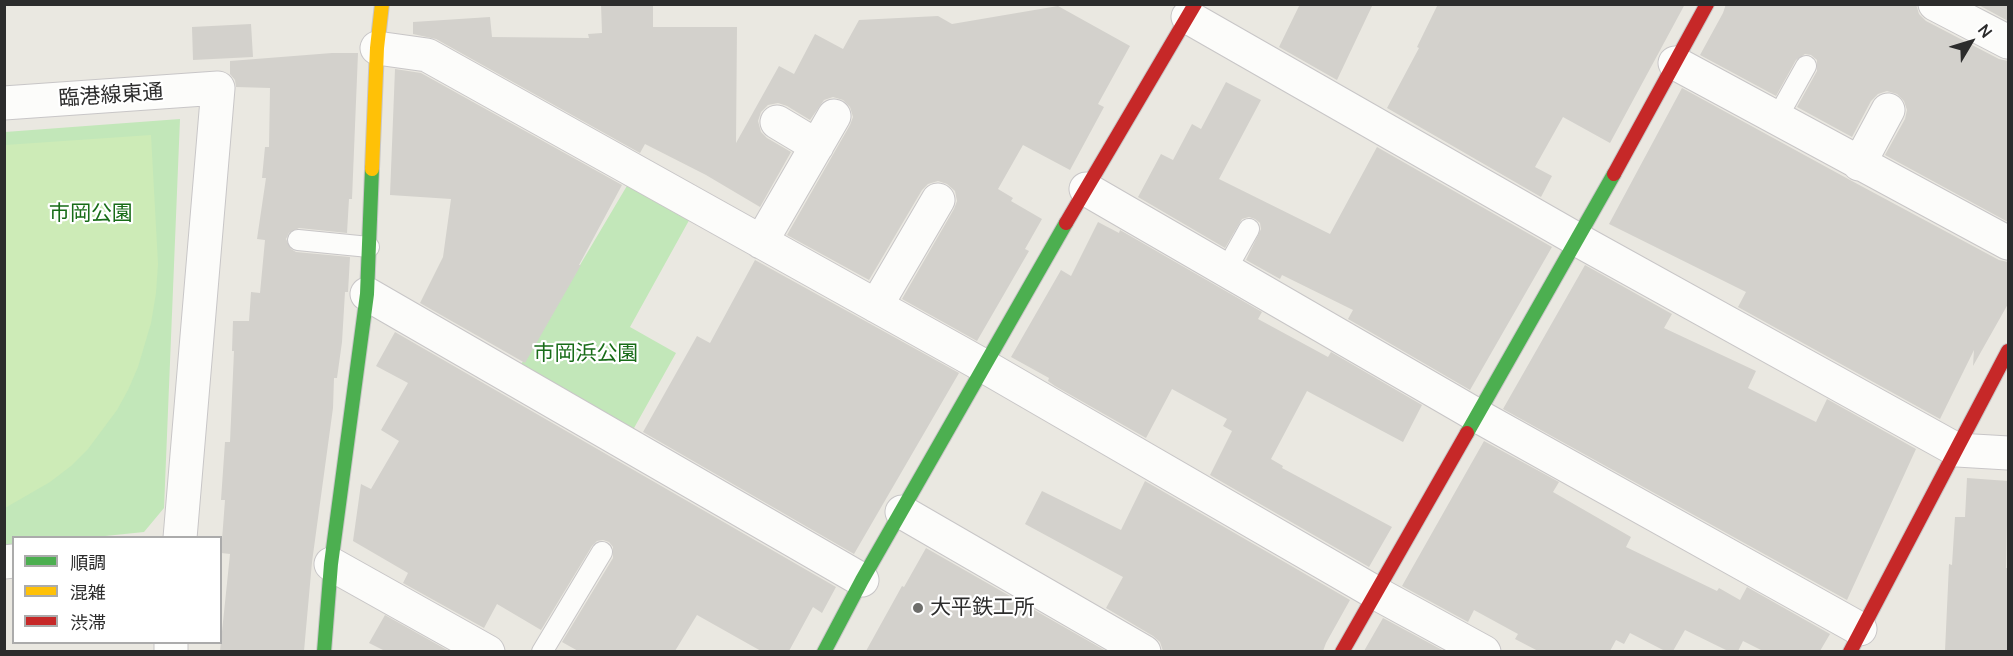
<!DOCTYPE html>
<meta charset="utf-8">
<style>
body{margin:0}
#map{position:relative;width:2013px;height:656px;overflow:hidden;background:#eae8e1;font-family:Manrope,"Noto Sans JP",sans-serif}
canvas{display:block}
.frame{position:absolute;inset:0;border:6px solid #2c2c2c;pointer-events:none}
.legend{position:absolute;left:12px;top:536px;width:210px;height:108px;box-sizing:border-box;background:#fff;border:2px solid #ababab;margin:0;padding:8px 10px;list-style:none;font-size:18px;color:#2c2c2c}
.legend li{display:flex;align-items:center;gap:12px;height:30px}
.legend b{width:30px;border:2px solid #ababab}
.north{position:absolute;left:1941px;top:12px;width:60px;height:60px;-webkit-text-stroke:4px #fff;paint-order:stroke;rotate:52deg;font-size:16px;font-weight:700;line-height:24px;text-align:center;color:#2c2c2c}
.north::after{content:'';display:block;margin:auto;width:21px;height:27px;background:#2c2c2c;clip-path:polygon(50% 0,100% 100%,50% 72%,0 100%)}
</style>
<div id="map">
<canvas width="2013" height="656"></canvas>
<div class="frame"></div>
<ul class="legend">
<li><b style="height:8px;background:#4caf50"></b>順調</li>
<li><b style="height:8px;background:#ffc107"></b>混雑</li>
<li><b style="height:8px;background:#c62828"></b>渋滞</li>
</ul>
<div class="north">N</div>
</div>
<script>
const ctx = document.querySelector('canvas').getContext('2d');
ctx.lineJoin = 'round';
function paint(path, color) { ctx.fillStyle = color; ctx.fill(path, 'evenodd'); }
const toPath = rows => new Path2D(rows.map(r => 'M' + r).join(''));
function stroke(path, color, width, dash) { ctx.strokeStyle = color; ctx.lineWidth = width; ctx.lineCap = dash ? 'butt' : 'round'; ctx.setLineDash(dash || []); ctx.stroke(path); }
function write(font, color, halo, rows, align = 'center') {
  ctx.font = font + ' Manrope,"Noto Sans JP",sans-serif'; ctx.lineWidth = 4.5; ctx.setLineDash([]); ctx.textBaseline = 'middle'; ctx.strokeStyle = halo; ctx.fillStyle = color; for (const [text, x, y, turn = 0] of rows) {
    ctx.save(); ctx.translate(x, y); ctx.rotate((+turn || 0) * Math.PI / 180); ctx.textAlign = isNaN(turn) ? turn : align; if (halo) ctx.strokeText(text, 0, 0); ctx.fillText(text, 0, 0); ctx.restore();
  }
}
const green = toPath([
 [180,119,164,508,144,532,86,538,14,538,13,545,5,546,5,132],
 [631,179,692,215,630,327,676,353,629,437,516,373]
]);
const pitch = toPath([
 [151,135,158,264,156,293,151,323,138,367,128,390,117,410,88,449,71,466,50,482,5,508,5,145]
]);
const building = toPath([
 [601,4,653,4,653,27,737,27,736,143,779,66,794,74,815,34,843,49,859,20,938,16,952,24,1058,6,1130,46,1098,104,1104,107,1070,170,1023,145,998,189,1013,198,1011,201,1042,219,1025,249,1029,251,977,341,902,299,954,209,957,201,955,191,947,184,938,181,928,184,922,190,869,280,787,235,850,125,853,117,850,107,843,100,833,97,824,100,810,120,787,106,778,103,768,105,761,112,758,121,761,132,767,138,791,152,760,207,706,175,645,144,640,153,436,39,413,34,413,22,490,17,492,37,589,38,588,34,602,33],
 [1300,4,1373,4,1337,80,1279,47],
 [1438,4,1685,4,1610,143,1563,117,1535,167,1552,176,1541,197,1387,108,1419,48,1417,47],
 [1726,4,1916,4,1919,14,1926,21,1999,59,2008,61,2008,222,1885,155,1905,119,1907,110,1904,101,1897,94,1887,91,1878,94,1871,101,1852,137,1797,107,1817,71,1817,60,1811,55,1805,54,1796,60,1776,96,1700,55,1723,13],
 [1977,4,2008,4,2008,21],
 [251,24,253,57,193,60,192,27],
 [332,53,358,53,352,199,349,199,347,233,299,228,289,233,286,239,291,249,296,252,350,257,348,292,345,292,342,342,337,378,334,378,333,408,312,562,304,651,220,651,230,554,221,553,225,500,221,500,225,442,230,442,234,351,232,351,233,321,249,321,251,292,260,293,265,240,257,239,266,178,262,178,265,147,269,147,270,88,236,87,235,80,230,74,230,61],
 [395,69,421,73,622,185,579,265,581,265,525,363,420,303,443,257,451,199,390,195],
 [1226,82,1261,100,1219,179,1330,234,1377,147,1552,247,1470,390,1348,319,1353,310,1282,275,1280,279,1246,260,1261,229,1260,223,1255,219,1249,217,1242,219,1225,248,1138,197,1161,154,1173,160,1192,124,1201,129],
 [1682,88,1850,180,1999,260,2008,262,2008,304,1973,366,1974,350,1940,419,1738,307,1746,292,1609,224],
 [1098,222,1119,233,1120,230,1262,312,1258,319,1328,357,1331,352,1422,405,1403,442,1307,391,1271,459,1283,466,1282,468,1392,527,1369,567,1210,475,1232,431,1223,426,1227,419,1172,389,1146,438,1055,386,1048,381,1049,378,1011,357,1061,270,1071,276],
 [755,260,959,373,854,554,643,432,697,336,710,343],
 [1585,265,1672,314,1664,328,1756,371,1748,388,1816,422,1827,399,1916,449,1847,600,1503,409],
 [395,332,836,587,822,613,813,607,789,651,761,651,697,615,675,651,578,651,562,642,613,558,613,547,609,542,603,540,597,541,592,546,541,630,497,604,484,628,403,583,408,573,353,541,361,484,371,489,399,441,381,430,408,383,376,366],
 [1484,441,1559,482,1553,492,1631,537,1626,547,1717,591,1719,588,1740,600,1747,587,1830,634,1820,651,1763,651,1743,641,1738,651,1728,651,1685,630,1673,651,1665,651,1630,633,1624,644,1616,640,1610,651,1538,651,1515,639,1518,634,1474,610,1468,622,1402,586],
 [1967,478,2008,481,2006,568,2008,568,2008,651,1945,651,1949,564,1952,565,1955,517,1965,517],
 [1145,481,1350,600,1326,643,1323,651,1163,651,1160,642,1153,636,1106,608,1123,577,1025,524,1042,491,1121,530],
 [926,548,1106,651,866,651,902,586,904,587],
 [385,615,449,651,385,651,369,643],
 [1383,618,1444,651,1364,651]
]);
const lane = toPath([
 [1777,118,1806,66],
 [298,240,369,247],
 [1226,270,1249,229],
 [542,652,602,552]
]);
const street = toPath([
 [1935,4,2008,42],
 [1188,17,1578,240,1957,450,2008,453],
 [377,48,427,55,984,366,1376,593,1484,652],
 [1675,63,2008,243],
 [4,103,218,88,180,538],
 [777,122,817,146],
 [1859,164,1888,110],
 [1086,189,1478,416,1860,629],
 [761,242,834,116],
 [367,294,862,580],
 [876,306,938,200],
 [902,512,1144,652],
 [4,562,14,561],
 [331,564,488,652],
 [171,652,171,642]
]);
const fast = toPath([
 [1467,433,1614,174],
 [324,652,331,564,367,294,372,169],
 [824,652,862,580,1066,223]
]);
const slow = toPath([
 [372,169,377,48,382,4]
]);
const jam = toPath([
 [1614,174,1707,4],
 [1066,223,1195,4],
 [1342,652,1467,433],
 [1850,652,2008,351]
]);
const markers = [
 [918,608,6,"#6e6e6b"]
];
const streetNames = [
 ["臨港線東通",111,96,-4]
];
const parkNames = [
 ["市岡公園",91,214],
 ["市岡浜公園",586,354]
];
const poiNames = [
 ["大平鉄工所",930,608]
];
paint(green, '#c2e7b9');
paint(pitch, '#cdebb7');
paint(building, '#d3d1cc');
stroke(lane, '#c8c6c7', 22);
stroke(street, '#c8c6c7', 35);
stroke(fast, '#c8c6c7', 16);
stroke(slow, '#c8c6c7', 16);
stroke(jam, '#c8c6c7', 16);
stroke(lane, '#fcfcfa', 20);
stroke(street, '#fcfcfa', 33);
stroke(fast, '#4caf50', 14);
stroke(slow, '#ffc107', 14);
stroke(jam, '#c62828', 14);
for (const [x, y, r, color] of markers) { const dot = new Path2D(); dot.arc(x, y, r, 0, 2 * Math.PI); ctx.fillStyle = color; ctx.fill(dot); stroke(dot, '#fff', 2); }
write('21px', '#2c2c2c', '#fff', streetNames);
write('21px', '#186c18', '#fff', parkNames);
write('21px', '#2c2c2c', '#fff', poiNames, 'left');
</script>
